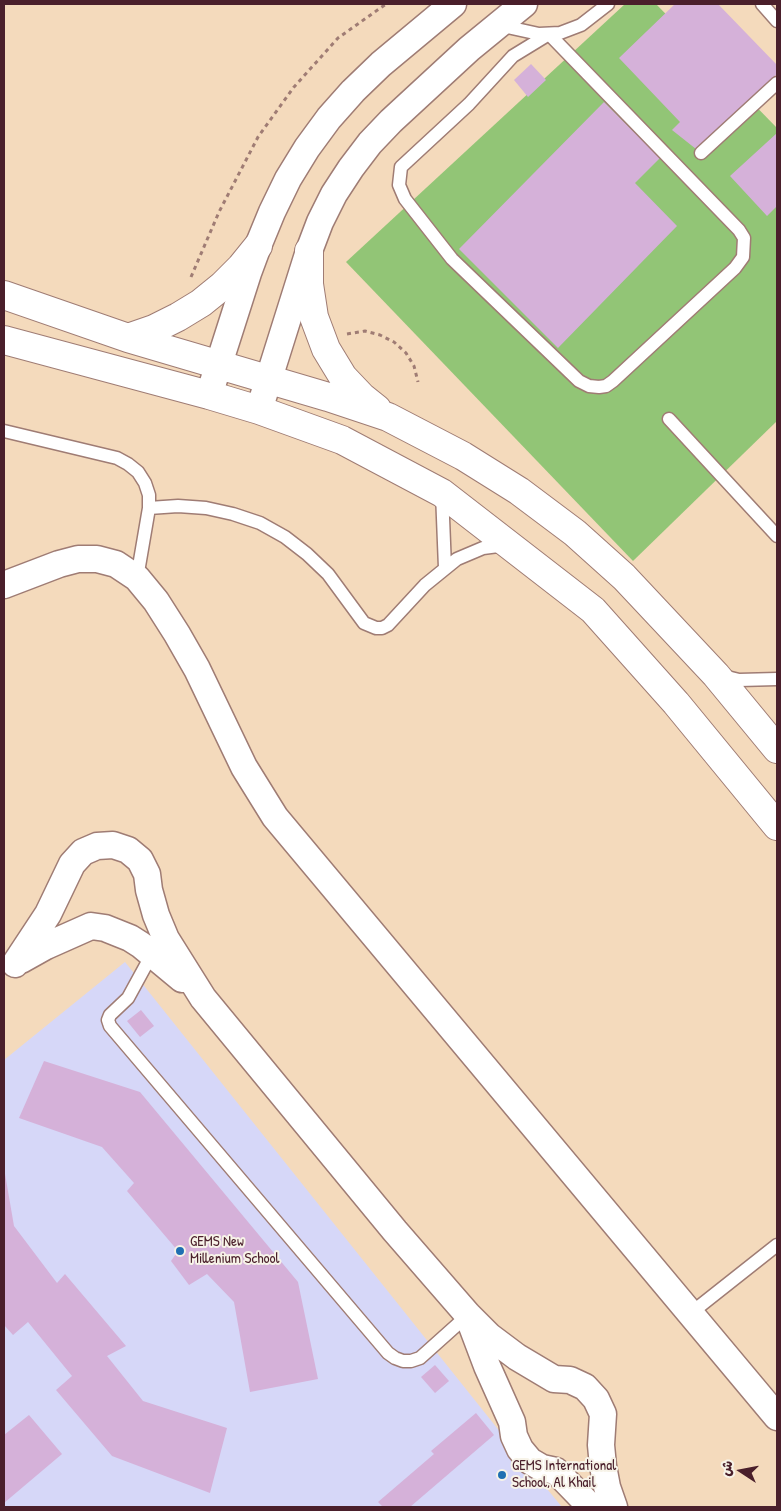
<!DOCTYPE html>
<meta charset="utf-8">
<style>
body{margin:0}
#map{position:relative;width:781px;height:1511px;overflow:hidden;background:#f4dabc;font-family:"Patrick Hand","Playpen Sans Arabic",sans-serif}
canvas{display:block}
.frame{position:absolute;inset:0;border:5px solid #4a1f2b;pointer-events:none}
.north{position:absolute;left:716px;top:1446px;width:50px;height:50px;-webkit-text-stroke:4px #f7f3e8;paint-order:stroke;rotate:281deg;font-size:14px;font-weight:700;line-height:20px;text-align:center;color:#4a1f2b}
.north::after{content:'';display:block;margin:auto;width:18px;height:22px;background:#4a1f2b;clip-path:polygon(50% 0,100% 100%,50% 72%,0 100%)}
</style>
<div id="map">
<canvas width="781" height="1511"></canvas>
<div class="frame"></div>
<div class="north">ش</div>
</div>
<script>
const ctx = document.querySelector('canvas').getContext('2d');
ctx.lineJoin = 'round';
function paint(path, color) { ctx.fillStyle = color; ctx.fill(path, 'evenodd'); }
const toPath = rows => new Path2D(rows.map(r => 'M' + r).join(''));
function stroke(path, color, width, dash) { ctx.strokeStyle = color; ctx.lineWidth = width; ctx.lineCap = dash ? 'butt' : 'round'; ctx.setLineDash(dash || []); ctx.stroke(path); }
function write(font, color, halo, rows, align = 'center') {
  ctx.font = font + ' "Patrick Hand",sans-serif'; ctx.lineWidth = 4; ctx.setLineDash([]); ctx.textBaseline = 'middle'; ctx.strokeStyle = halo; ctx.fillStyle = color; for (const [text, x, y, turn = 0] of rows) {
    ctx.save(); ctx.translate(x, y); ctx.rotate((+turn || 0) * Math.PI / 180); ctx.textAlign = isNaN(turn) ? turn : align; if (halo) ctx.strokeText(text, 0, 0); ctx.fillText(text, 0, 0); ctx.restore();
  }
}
const built = toPath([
 [125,962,509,1443,562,1507,4,1507,4,1060]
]);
const green = toPath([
 [625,4,656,4,777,128,777,421,633,561,346,262]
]);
const building = toPath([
 [675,4,718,4,777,65,777,74,696,149,672,130,680,122,619,58],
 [531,64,546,80,528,97,514,80],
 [604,102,660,158,635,183,677,226,558,348,459,249],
 [777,133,777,206,767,216,730,176],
 [141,1010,154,1026,140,1037,127,1021],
 [44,1061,140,1092,298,1282,318,1379,250,1392,234,1302,207,1274,189,1285,171,1261,178,1251,127,1191,134,1183,102,1147,19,1118],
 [4,1168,14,1226,57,1283,65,1274,126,1346,107,1356,143,1401,227,1428,210,1493,112,1456,56,1390,72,1376,28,1322,13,1335,4,1325],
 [435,1365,449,1381,435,1393,421,1377],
 [476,1413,494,1435,410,1507,383,1507,378,1502,434,1454,431,1451],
 [29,1415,62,1454,4,1503,4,1435]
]);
const path = toPath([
 [191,277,219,212,258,137,294,87,338,38,386,4],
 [347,334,365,331,380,335,394,342,406,353,414,366,418,382]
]);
const service = toPath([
 [762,4,777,21],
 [498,25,539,34,560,33,581,25,608,4],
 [549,34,739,230,744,238,743,257,735,268,613,381,606,386,599,387,589,386,579,381,452,259,405,199,399,185,401,167,469,104,513,56,549,34],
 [701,153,777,83],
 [669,419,777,536],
 [4,431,117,458,128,464,138,472,145,483,149,495,149,508,137,578],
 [442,493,445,568],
 [149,508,178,506,206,508,233,514,260,523,285,537,307,554,328,574,364,623,376,628,382,628,388,625,425,585,457,559,483,548,506,545],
 [723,676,739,680,777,679],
 [152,954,128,998,110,1015,108,1020,110,1026,388,1353,395,1358,403,1361,411,1361,420,1358,468,1315],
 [691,1313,777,1245]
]);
const minor = toPath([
 [209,395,248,273,258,246,272,212,288,179,307,148,329,118,353,91,381,64,453,4],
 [259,410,309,251,320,222,334,194,351,168,370,143,391,121,469,49,524,4],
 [4,585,59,564,78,559,97,559,116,564,137,578,156,601,177,634,197,669,244,767,275,817,777,1417],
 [21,960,46,946,91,926,105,928,130,938,141,945,182,979],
 [15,964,48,914,72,864,83,852,97,846,113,845,128,850,140,860,147,874,149,890,156,915,166,939,203,998,395,1231,468,1315,489,1336,517,1357,554,1379,570,1380,585,1387,596,1399,603,1414,601,1445,603,1466,607,1487,614,1507],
 [470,1321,487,1366,512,1422,514,1436,520,1449,530,1461,542,1468,556,1471,591,1507]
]);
const tertiary = toPath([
 [309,251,309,284,314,317,326,349,343,377,362,397,377,409],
 [4,295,128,338,328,397,388,417,463,456,519,491,575,533,624,577,716,675,777,749],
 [128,338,154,329,178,317,201,303,222,286,241,267,258,246],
 [4,340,209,395,259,410,342,440,442,493,593,610,676,703,777,826]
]);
const markers = [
 [180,1251,5,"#1f6fb2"],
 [502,1475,5,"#1f6fb2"]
];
const poiNames = [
 ["GEMS New",190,1242],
 ["Millenium School",190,1259],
 ["GEMS International",512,1466],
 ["School, Al Khail",512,1483]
];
paint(built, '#d6d7f8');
paint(green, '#92c576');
paint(building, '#d5b1d9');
stroke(service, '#9f7c74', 15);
stroke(minor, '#9f7c74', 29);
stroke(tertiary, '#9f7c74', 30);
stroke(path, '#9f7c74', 3, [4, 4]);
stroke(service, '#fff', 12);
stroke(minor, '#fff', 26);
stroke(tertiary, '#fff', 28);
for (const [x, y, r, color] of markers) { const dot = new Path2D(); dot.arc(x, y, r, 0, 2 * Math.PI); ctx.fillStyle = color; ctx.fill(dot); stroke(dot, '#f7f3e8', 2); }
write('15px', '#4a1f2b', '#f7f3e8', poiNames, 'left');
</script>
